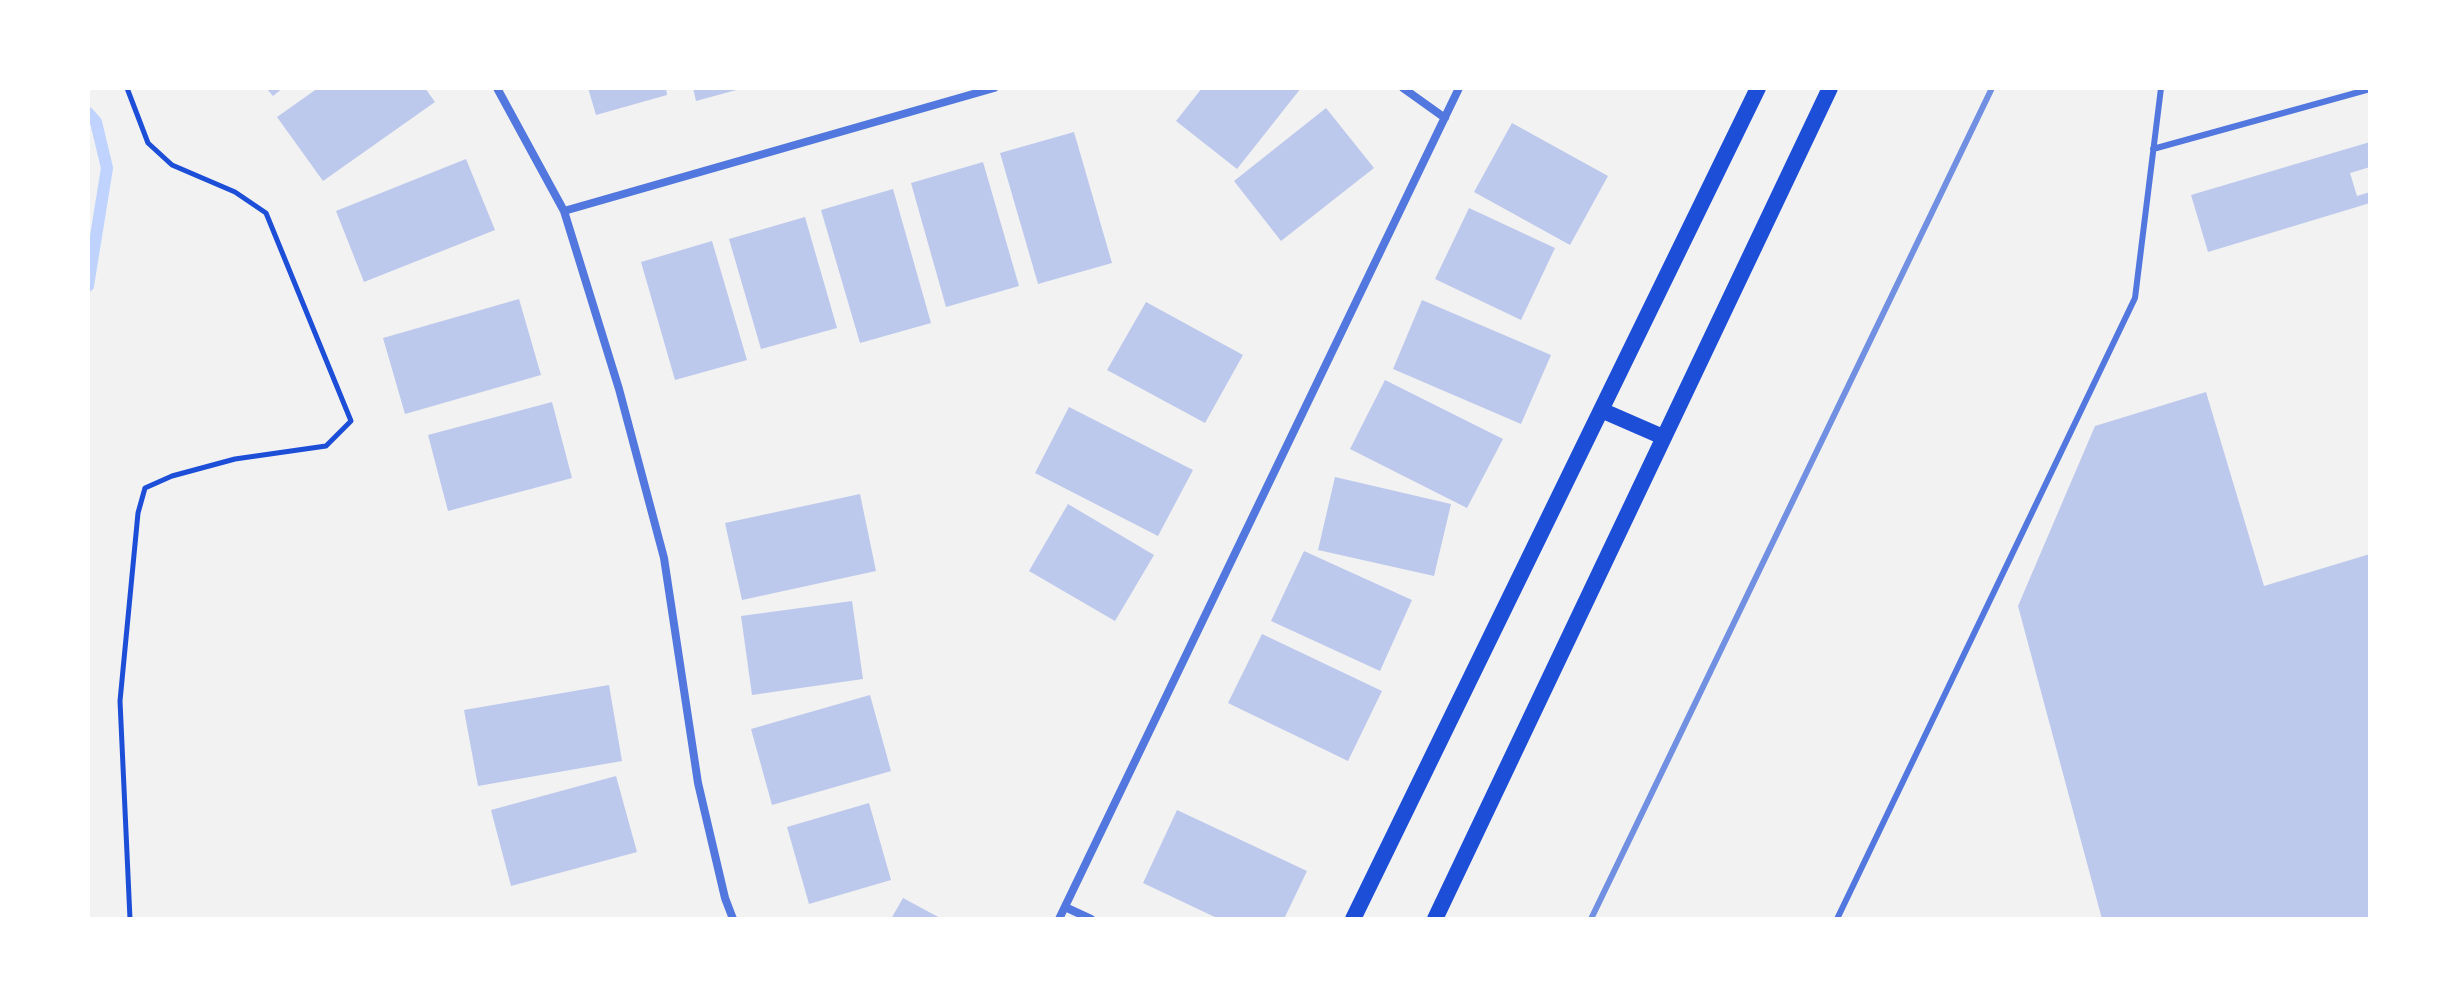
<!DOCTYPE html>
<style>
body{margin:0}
#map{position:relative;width:2458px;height:1007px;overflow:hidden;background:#f2f2f2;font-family:Manrope,sans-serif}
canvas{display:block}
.frame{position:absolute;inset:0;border:90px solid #fff;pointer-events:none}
</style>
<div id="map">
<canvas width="2458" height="1007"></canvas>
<div class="frame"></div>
</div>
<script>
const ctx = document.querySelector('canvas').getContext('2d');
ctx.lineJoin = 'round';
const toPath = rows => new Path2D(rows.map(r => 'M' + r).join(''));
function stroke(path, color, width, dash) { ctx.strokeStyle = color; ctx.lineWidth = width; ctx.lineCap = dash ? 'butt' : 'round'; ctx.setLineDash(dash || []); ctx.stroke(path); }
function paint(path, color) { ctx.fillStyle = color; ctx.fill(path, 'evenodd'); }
const stream = toPath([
 [88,113,96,122,107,168,88,286]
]);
const building = toPath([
 [266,88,283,88,273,96],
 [318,88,425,88,435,102,323,181,277,117],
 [588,88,666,88,667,95,596,115],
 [693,88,739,88,740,89,696,101],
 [1202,88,1301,88,1237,169,1176,121],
 [1326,108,1374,168,1281,241,1234,181],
 [1512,123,1608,176,1570,245,1474,192],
 [1074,132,1112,263,1038,284,1000,153],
 [2370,142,2370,167,2350,173,2357,196,2370,192,2370,203,2208,252,2191,195],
 [466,159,495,230,364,282,336,211],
 [983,162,1019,286,946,307,911,183],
 [893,189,931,323,860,343,821,210],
 [1469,208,1555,248,1521,320,1435,279],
 [805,217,837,328,761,349,729,239],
 [712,241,747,360,675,380,641,262],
 [519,299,541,375,405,414,383,338],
 [1422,300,1551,355,1521,424,1393,369],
 [1146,302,1243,355,1205,423,1107,370],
 [1385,380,1503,439,1467,508,1350,449],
 [2206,392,2264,586,2370,554,2370,919,2102,919,2018,606,2095,426],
 [552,402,572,478,448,511,428,435],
 [1069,407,1193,470,1158,536,1035,473],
 [1335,477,1451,504,1434,576,1318,550],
 [860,494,876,571,742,600,725,523],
 [1068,504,1154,555,1115,621,1029,571],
 [1304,551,1412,600,1380,671,1271,621],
 [852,601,863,679,752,695,741,616],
 [1262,634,1382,691,1348,761,1228,703],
 [609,685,622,761,478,786,464,710],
 [870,695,891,771,772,805,751,729],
 [616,776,637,852,511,886,491,810],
 [869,803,891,880,809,904,787,827],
 [1177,810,1307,871,1284,919,1219,919,1143,883],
 [903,898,942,919,891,919]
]);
const path = toPath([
 [127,88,148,143,172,165,235,192,266,213,351,421,326,446,235,459,172,476,145,488,138,513,120,701,130,919]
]);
const service = toPath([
 [2153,149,2370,89],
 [1837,919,2135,298,2161,88]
]);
const minor = toPath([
 [497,88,564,211,619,389,664,558,698,783,725,898,733,919],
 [1403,88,1445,118],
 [564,211,994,88],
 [1065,907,1091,919],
 [1059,919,1459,88]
]);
const secondary = toPath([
 [1601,410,1663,437],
 [1353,919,1758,88],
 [1435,919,1830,88]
]);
const rail = toPath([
 [1591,919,1992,88]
]);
stroke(stream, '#bfd3fe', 12);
paint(building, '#bdc9ec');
stroke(path, '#1d4ed8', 5);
stroke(service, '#5277de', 6);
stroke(minor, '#5277de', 8);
stroke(secondary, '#1d4ed8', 16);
stroke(rail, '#7290e2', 6);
</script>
